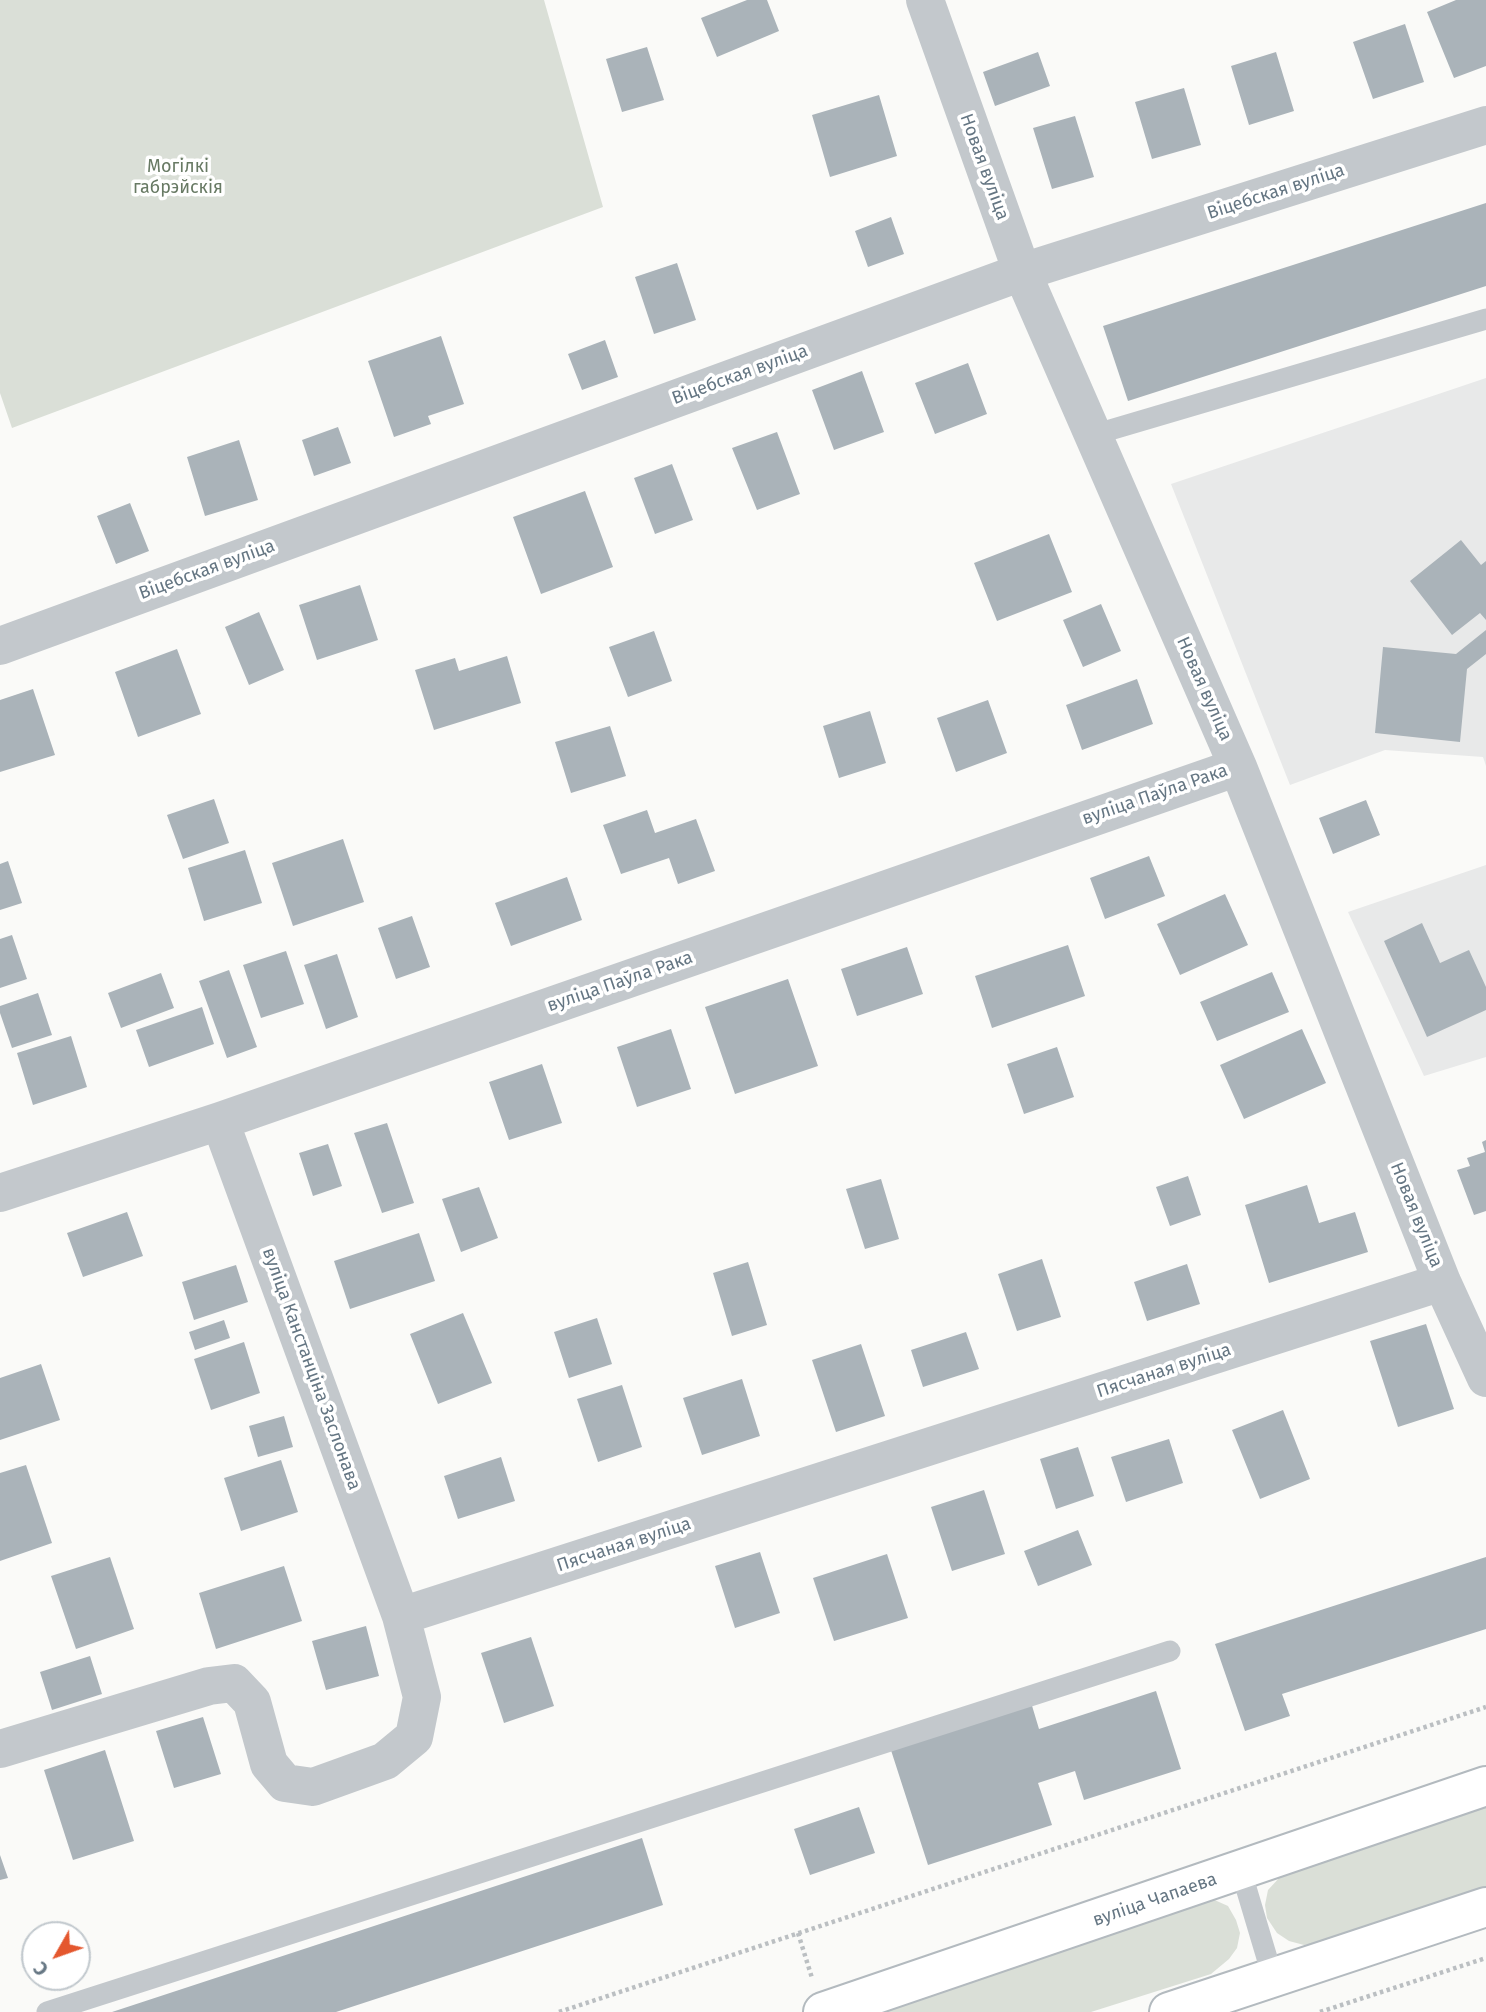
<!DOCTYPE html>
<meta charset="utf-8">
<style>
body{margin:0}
#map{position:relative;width:1486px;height:2012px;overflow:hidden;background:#fafaf8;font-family:"Fira Sans",sans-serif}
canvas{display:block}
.north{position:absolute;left:21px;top:1921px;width:70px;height:70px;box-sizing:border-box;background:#fff;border:2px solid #c1c8cd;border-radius:50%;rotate:230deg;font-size:19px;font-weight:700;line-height:28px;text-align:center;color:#657683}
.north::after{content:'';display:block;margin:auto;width:24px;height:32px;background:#e4572e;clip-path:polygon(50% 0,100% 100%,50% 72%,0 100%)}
</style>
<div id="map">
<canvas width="1486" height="2012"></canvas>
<div class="north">С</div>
</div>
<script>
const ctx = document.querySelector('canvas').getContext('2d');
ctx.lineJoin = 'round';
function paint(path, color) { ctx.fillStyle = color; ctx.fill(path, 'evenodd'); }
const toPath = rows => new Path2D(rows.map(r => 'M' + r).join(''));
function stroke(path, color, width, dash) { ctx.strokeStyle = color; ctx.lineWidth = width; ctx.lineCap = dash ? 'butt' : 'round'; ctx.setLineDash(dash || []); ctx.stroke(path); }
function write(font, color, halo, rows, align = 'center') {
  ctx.font = font + ' "Fira Sans",sans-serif'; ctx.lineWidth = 7; ctx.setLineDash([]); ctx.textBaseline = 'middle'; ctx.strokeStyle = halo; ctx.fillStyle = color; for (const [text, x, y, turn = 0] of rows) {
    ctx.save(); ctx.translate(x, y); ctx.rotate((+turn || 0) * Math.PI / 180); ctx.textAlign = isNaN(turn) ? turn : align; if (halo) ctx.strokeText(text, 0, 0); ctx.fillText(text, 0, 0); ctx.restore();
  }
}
const built = toPath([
 [1486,378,1486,766,1483,757,1385,750,1290,785,1171,484],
 [1486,865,1486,1057,1424,1076,1348,912]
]);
const green = toPath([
 [0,0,544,0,603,207,12,428,0,393],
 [1486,1807,1486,1888,1317,1944,1304,1945,1289,1941,1277,1933,1267,1918,1265,1905,1268,1890,1280,1877,1291,1871],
 [1210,1898,1228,1906,1236,1920,1240,1933,1237,1948,1229,1959,1211,1974,1091,2012,842,2012]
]);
const building = toPath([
 [747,0,767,0,779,31,717,57,701,18],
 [1456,0,1486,0,1486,66,1454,78,1427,12],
 [1405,24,1424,82,1373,99,1353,42],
 [647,47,664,100,622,112,606,59],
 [1038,52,1050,86,995,106,983,72],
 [1276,52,1294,111,1249,125,1231,66],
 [1184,88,1201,145,1152,159,1135,102],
 [879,95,897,156,830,177,812,115],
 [1075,116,1094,177,1052,189,1033,128],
 [1486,203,1486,286,1128,401,1103,326],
 [891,217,904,254,868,267,855,231],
 [677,263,696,320,654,334,635,277],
 [441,336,464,404,428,416,431,424,394,437,368,361],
 [605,340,618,377,582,390,568,354],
 [968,363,987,414,935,434,915,383],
 [862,371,884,432,834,450,812,390],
 [338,427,351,463,314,476,302,440],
 [777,432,800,494,757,510,732,448],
 [239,440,258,500,205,516,187,457],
 [672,464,693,520,655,534,634,478],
 [585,491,613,567,541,594,513,517],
 [130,503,149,551,116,564,97,516],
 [1049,534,1072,592,997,621,974,563],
 [1461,540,1481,565,1486,561,1486,620,1480,613,1452,635,1410,581],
 [360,585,378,640,317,660,299,605],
 [1101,604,1121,651,1083,667,1063,620],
 [259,612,284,670,249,685,225,627],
 [1486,630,1486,654,1467,669,1460,742,1375,733,1383,647,1456,654],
 [654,631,672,681,628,697,609,647],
 [177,649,201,714,138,737,115,672],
 [507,656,521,703,434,730,415,670,455,658,459,671],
 [1137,679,1153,724,1082,750,1066,705],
 [33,689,55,755,0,772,0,700],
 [988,700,1007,753,956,772,937,718],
 [870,711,886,763,839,778,823,726],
 [610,726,626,776,571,793,555,742],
 [214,799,229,843,183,859,167,815],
 [1366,800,1380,835,1333,854,1319,818],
 [647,810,655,833,696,819,715,871,678,884,669,858,621,874,603,825],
 [343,839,364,902,293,926,272,863],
 [245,850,262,903,204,921,188,868],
 [1149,856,1165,896,1105,919,1090,878],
 [8,861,22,903,0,910,0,864],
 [567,877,582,920,511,946,495,903],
 [1225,894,1248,945,1180,975,1157,924],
 [412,916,430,967,396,979,378,928],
 [1422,923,1440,963,1469,950,1486,987,1486,1010,1427,1037,1384,941],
 [12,935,27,979,0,988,0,939],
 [1068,945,1085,996,992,1028,975,976],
 [907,947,923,994,857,1016,841,969],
 [286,951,304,1004,261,1018,243,965],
 [337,954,358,1017,326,1029,304,965],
 [229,970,257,1047,227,1058,199,981],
 [1272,972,1289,1012,1217,1041,1200,1002],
 [161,973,174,1008,121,1028,108,993],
 [788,979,818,1066,735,1094,705,1007],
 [38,993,52,1035,12,1048,0,1013,0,1006],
 [202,1007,214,1044,149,1067,136,1030],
 [671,1029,691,1089,637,1107,617,1047],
 [1302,1029,1326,1083,1244,1119,1220,1065],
 [71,1036,87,1087,33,1105,17,1053],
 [1057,1047,1074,1097,1024,1114,1007,1064],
 [542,1064,562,1123,509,1140,489,1082],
 [387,1123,414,1203,382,1213,354,1133],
 [1486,1140,1486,1211,1474,1215,1457,1170,1470,1166,1467,1158,1485,1152,1482,1142],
 [328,1144,342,1186,313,1196,299,1153],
 [1188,1176,1201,1215,1170,1226,1156,1187],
 [881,1179,899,1239,865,1249,846,1189],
 [1307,1185,1319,1223,1355,1212,1368,1252,1269,1283,1245,1205],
 [479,1187,498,1238,461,1252,442,1199],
 [127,1212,143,1256,83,1277,67,1233],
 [419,1233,435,1281,350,1309,334,1261],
 [1042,1259,1061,1317,1017,1331,998,1274],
 [748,1262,767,1325,732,1336,713,1273],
 [1187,1264,1200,1304,1147,1321,1134,1282],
 [236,1265,248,1302,194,1320,182,1282],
 [463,1313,492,1383,438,1404,410,1334],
 [597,1318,612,1364,569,1378,554,1332],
 [224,1320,230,1338,195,1350,189,1332],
 [1426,1324,1454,1409,1398,1427,1370,1341],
 [966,1332,979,1369,923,1387,911,1350],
 [244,1342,260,1393,211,1410,194,1359],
 [861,1344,885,1416,836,1432,812,1360],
 [41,1364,60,1420,0,1440,0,1378],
 [742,1379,760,1436,702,1455,683,1398],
 [622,1385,642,1447,598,1462,577,1399],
 [1283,1410,1310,1479,1260,1499,1232,1430],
 [284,1416,293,1447,258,1457,249,1426],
 [1169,1439,1183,1483,1126,1502,1111,1457],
 [1078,1447,1094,1496,1056,1509,1040,1459],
 [501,1457,515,1501,458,1519,444,1476],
 [281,1460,298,1512,241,1531,224,1478],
 [26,1465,52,1543,0,1561,0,1473],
 [984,1490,1005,1554,952,1571,931,1507],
 [1078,1530,1092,1565,1038,1586,1024,1551],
 [760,1552,780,1613,735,1628,715,1566],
 [887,1554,908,1618,834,1641,813,1578],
 [110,1557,134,1629,76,1649,51,1576],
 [1486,1557,1486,1629,1282,1694,1290,1716,1245,1731,1215,1644],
 [284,1566,302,1621,216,1649,199,1593],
 [366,1626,379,1676,326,1690,312,1641],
 [531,1637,554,1706,504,1723,481,1653],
 [90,1656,102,1694,52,1710,40,1672],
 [1156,1691,1181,1769,1084,1800,1075,1771,1038,1783,1052,1825,928,1865,889,1744,1030,1699,1039,1729],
 [203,1717,221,1774,174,1788,156,1731],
 [105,1750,134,1841,73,1860,44,1770],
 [859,1807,875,1853,810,1875,794,1829],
 [642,1838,663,1905,336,2012,112,2012],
 [0,1855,8,1878,0,1880]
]);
const path = toPath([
 [798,1933,812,1978],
 [559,2012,1486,1707],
 [1320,2012,1486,1958]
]);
const service = toPath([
 [1093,435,1486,319],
 [1241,1871,1273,1978],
 [47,2012,1170,1651]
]);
const minor = toPath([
 [925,0,1022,272,1238,767,1442,1282,1486,1378],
 [0,646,1022,272,1486,125],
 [220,1121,401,1616],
 [0,1193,220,1121,1238,767],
 [0,1749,209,1686,234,1683,252,1702,269,1764,285,1783,313,1787,385,1761,414,1737,422,1697,401,1616,1442,1282]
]);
const secondary = toPath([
 [823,2012,1486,1786],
 [1169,2012,1486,1907]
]);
const parkNames = [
 ["Могілкі",178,167],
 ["габрэйскія",178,188]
];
const streetNames = [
 ["Новая вуліца",984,167,70],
 ["Віцебская вуліца",1276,192,-18],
 ["Віцебская вуліца",740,375,-20],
 ["Віцебская вуліца",207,570,-20],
 ["Новая вуліца",1204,689,66],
 ["вуліца Паўла Рака",1155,795,-19],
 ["вуліца Паўла Рака",620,982,-19],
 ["Новая вуліца",1416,1215,68],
 ["вуліца Канстанціна Заслонава",311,1369,70],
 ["Пясчаная вуліца",1164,1371,-18],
 ["Пясчаная вуліца",624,1545,-18],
 ["вуліца Чапаева",1155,1900,-19]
];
paint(built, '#e8e9e9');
paint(green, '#dadfd7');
paint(building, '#aab3b9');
stroke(secondary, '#b3babf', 42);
stroke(path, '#bbbfc2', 4.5, [3.5, 3.5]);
stroke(service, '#c3c8cc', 21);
stroke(minor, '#c3c8cc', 38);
stroke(secondary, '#fff', 38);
write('18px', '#687a64', '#fff', parkNames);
write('18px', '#657683', '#fff', streetNames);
</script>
